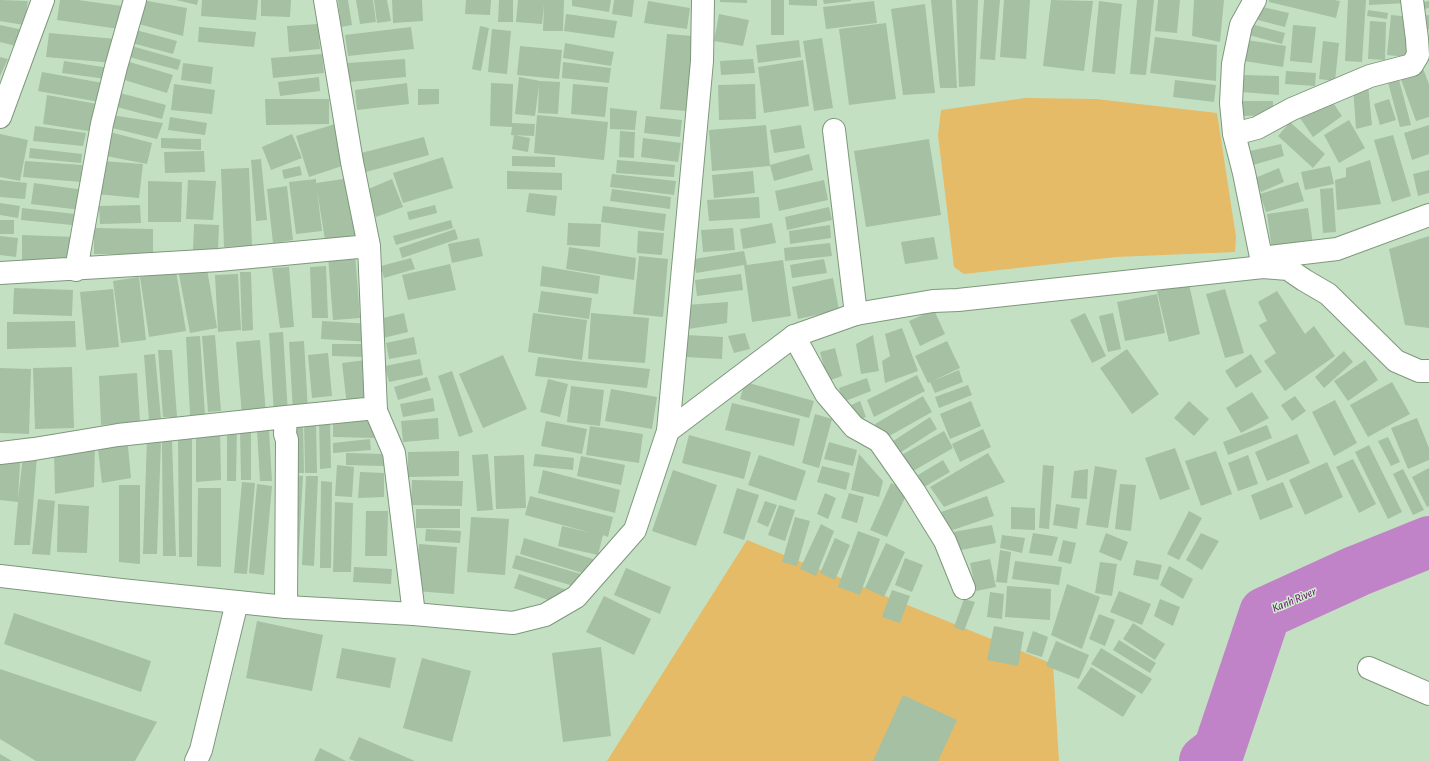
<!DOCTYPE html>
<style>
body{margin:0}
canvas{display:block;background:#c4e0c2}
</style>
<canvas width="1429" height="761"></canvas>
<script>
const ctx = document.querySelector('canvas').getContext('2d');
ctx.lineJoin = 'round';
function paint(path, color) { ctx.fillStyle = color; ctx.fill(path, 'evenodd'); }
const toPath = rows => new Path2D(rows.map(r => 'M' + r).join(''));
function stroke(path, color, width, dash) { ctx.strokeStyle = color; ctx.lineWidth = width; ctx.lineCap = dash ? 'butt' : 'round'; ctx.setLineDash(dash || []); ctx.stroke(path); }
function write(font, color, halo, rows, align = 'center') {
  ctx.font = font + ' "Alegreya Sans",sans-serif'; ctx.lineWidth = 3; ctx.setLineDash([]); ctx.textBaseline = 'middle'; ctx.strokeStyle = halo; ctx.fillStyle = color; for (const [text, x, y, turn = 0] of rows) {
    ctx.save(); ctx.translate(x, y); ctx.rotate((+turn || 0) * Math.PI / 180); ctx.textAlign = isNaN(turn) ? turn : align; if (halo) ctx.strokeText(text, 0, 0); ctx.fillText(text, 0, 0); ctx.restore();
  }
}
const green = toPath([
 [1025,98,1096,99,1217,113,1236,237,1235,252,1116,257,964,274,954,267,938,135,941,110],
 [747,540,1053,664,1059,761,607,761]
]);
const river = toPath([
 [1205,761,1219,750,1265,613,1357,571,1429,542]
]);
const building = toPath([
 [0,0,28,1,24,25,0,21],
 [60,0,78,0,122,6,119,29,57,20],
 [142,0,187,8,183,36,135,23],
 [176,0,198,0,197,5],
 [202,0,258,0,256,20,201,16],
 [261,0,291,0,290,17,261,16],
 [338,0,348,0,352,25,341,27],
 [356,0,373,0,376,22,360,24],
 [374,0,387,0,391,21,377,23],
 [392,0,422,0,423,21,393,23],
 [466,0,491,0,490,15,465,14],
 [499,0,513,0,513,22,498,22],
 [518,0,564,0,563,31,543,31,544,4,542,24,516,22],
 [572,0,611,0,609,12,572,6],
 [614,0,634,0,632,17,612,14],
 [720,0,747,0,747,3,720,2],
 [771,0,784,0,784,35,771,35],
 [789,0,817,0,817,6,789,5],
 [823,0,851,0,851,1,824,4],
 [931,0,952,0,957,88,940,88],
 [956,0,978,0,975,86,959,87],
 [984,0,1000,0,995,60,980,59],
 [1004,0,1030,0,1026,59,1000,57],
 [1051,0,1093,1,1084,71,1043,66],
 [1137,0,1154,0,1146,75,1130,74],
 [1158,0,1180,0,1177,33,1155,31],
 [1194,0,1224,0,1220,42,1192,36],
 [1269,0,1334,0,1340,1,1336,18,1269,2],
 [1348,0,1366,0,1362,62,1345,61],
 [1369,0,1407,0,1407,3,1369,5],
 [648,1,690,8,687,29,644,23],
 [874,1,877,23,826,29,823,7],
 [1099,1,1122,4,1115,74,1092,72],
 [1429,1,1429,8,1419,10,1419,3],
 [925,4,935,93,903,95,891,9],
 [1258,6,1289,13,1285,27,1254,19],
 [1368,10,1388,13,1387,19,1367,16],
 [566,14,617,21,614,38,564,31],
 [719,14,749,20,743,46,714,41],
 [1391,15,1412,17,1408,57,1387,55],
 [1429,15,1429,29,1425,30,1423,16],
 [1370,21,1386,22,1385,60,1368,59],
 [886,23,896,99,849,105,839,29],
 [318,24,320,49,289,52,287,26],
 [1251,24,1285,33,1282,44,1249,35],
 [0,25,23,30,20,47,0,42],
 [1293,25,1316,27,1312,63,1290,61],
 [480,26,489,28,481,71,472,69],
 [199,27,256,32,254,47,198,42],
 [411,27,414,49,348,56,345,35],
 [492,29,511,31,507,74,488,72],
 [136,30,177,41,173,54,132,43],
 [49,33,116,39,114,63,46,57],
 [667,34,693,36,687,111,660,109],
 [1155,37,1217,45,1216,81,1150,73],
 [822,38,833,108,814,111,803,41],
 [799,40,801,57,758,63,756,45],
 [1247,40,1286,46,1283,67,1244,61],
 [1323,41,1339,43,1335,81,1319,79],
 [565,43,614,52,611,66,563,58],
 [128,45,181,60,178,70,125,56],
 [520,46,562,50,559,79,517,75],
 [322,54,324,73,273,78,271,58],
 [0,57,8,59,0,76],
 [405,59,406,77,349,82,348,63],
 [753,59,755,73,721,75,720,61],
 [123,60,173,75,167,93,118,78],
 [803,60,809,106,764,113,758,67],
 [64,61,109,68,106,79,62,73],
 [563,62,611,68,609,83,562,78],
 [183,63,213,67,211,84,181,80],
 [1422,66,1429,84,1429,117,1416,121,1399,74],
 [1286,71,1316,73,1315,86,1285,84],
 [42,72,108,84,105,103,38,91],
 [1397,72,1411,125,1400,127,1386,75],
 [1244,75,1279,76,1279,95,1242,92],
 [319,77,320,91,280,96,278,82],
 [519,77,540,81,560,82,558,114,538,113,539,85,535,116,515,114],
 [1175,80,1216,85,1214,102,1173,97],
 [407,83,409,104,357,110,355,90],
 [491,83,513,84,512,123,535,124,534,136,511,135,512,127,490,126],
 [174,84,215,90,212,114,171,110],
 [573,84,608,87,605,117,571,114],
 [755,84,756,119,719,120,718,85],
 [1368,85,1372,125,1356,129,1353,87],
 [418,89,439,89,439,104,418,105],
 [116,92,166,105,162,119,113,106],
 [47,95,97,104,95,132,43,124],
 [1330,98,1342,116,1313,137,1300,118],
 [265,99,329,99,329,124,266,125],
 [1389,99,1396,120,1380,125,1374,104],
 [1242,101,1273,101,1273,115,1242,116],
 [610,108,637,111,635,130,610,129],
 [111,115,163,123,157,139,108,127],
 [537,115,608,122,604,160,534,153],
 [646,116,682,120,680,137,644,133],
 [170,117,207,123,205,135,168,130],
 [1349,120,1365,148,1339,163,1324,135],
 [1290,122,1325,154,1313,168,1278,136],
 [335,124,348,164,309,177,296,136],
 [766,125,770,166,712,171,709,130],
 [801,125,805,148,774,153,770,130],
 [1429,125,1429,154,1412,160,1404,133],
 [35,126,86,133,83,146,33,141],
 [106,131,152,143,147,164,101,155],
 [620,131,635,132,634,158,619,157],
 [0,134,28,140,20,181,0,177],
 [292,134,302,158,271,170,262,147],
 [514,135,530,138,528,152,512,149],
 [1393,135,1411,196,1392,202,1374,140],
 [424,137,429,155,366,172,361,153],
 [161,138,201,139,201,150,161,148],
 [643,138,681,143,678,162,641,157],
 [929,139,941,215,866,227,854,151],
 [1281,144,1284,156,1253,165,1250,151],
 [30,148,82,154,81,163,29,158],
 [204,151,205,172,165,173,164,152],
 [809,154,813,170,774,181,770,165],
 [512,156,555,157,555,167,512,166],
 [443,157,453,188,403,203,393,173],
 [261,159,267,220,256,221,251,160],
 [617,160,675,165,674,177,616,173],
 [1370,160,1381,204,1337,210,1335,180,1346,177,1346,168],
 [25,161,82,165,81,182,23,177],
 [102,161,143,164,139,198,96,194],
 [300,166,302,175,284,179,282,170],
 [1330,166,1334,184,1305,190,1301,172],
 [249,168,252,246,224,247,221,169],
 [1279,168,1284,182,1261,192,1255,178],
 [1429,170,1429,193,1418,196,1413,174],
 [507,171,562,173,562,190,507,189],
 [753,171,755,193,714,198,712,175],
 [612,174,676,181,674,195,610,187],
 [350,178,358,235,325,240,317,190,322,231,296,234,289,182,316,179,316,183],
 [392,179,403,207,376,217,366,190],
 [0,180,27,183,25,199,0,197],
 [188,180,216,181,213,220,186,219],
 [824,180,828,200,779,211,775,191],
 [148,181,182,182,181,222,148,222],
 [1298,182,1304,201,1266,212,1260,194],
 [34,183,84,190,81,210,31,204],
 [287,186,293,240,273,243,267,189],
 [1333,188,1336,232,1323,233,1320,189],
 [612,189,671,197,670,209,610,201],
 [529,193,557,196,555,216,526,212],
 [759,197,760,218,709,221,707,200],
 [0,203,20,206,18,218,0,215],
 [140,205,141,223,100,224,99,206],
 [435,205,437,213,409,220,407,212],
 [603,206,666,214,664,231,601,222],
 [829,207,832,220,787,230,785,217],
 [22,208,84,215,82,226,21,220],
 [1308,208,1313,244,1272,250,1267,214],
 [0,220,14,220,14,234,0,234],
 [451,220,453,228,396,245,393,236],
 [568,223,601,224,600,247,567,245],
 [772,223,776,243,743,249,740,229],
 [194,224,219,225,218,251,193,250],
 [830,225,831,238,790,244,789,231],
 [94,228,153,229,153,254,94,254],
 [733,228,735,250,703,252,701,230],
 [455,229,458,239,402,258,399,248],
 [638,231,664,233,662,255,637,253],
 [22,235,75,237,75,264,22,262],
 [0,236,18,238,16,257,0,255],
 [1429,236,1429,328,1405,325,1389,249],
 [934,237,938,259,905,264,901,242],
 [479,238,483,256,452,263,448,244],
 [830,243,832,256,785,261,784,248],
 [569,247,636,258,634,280,566,269],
 [744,251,747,265,783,260,791,316,752,322,744,265,696,273,694,259],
 [355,253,360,318,333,320,328,256],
 [639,256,668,259,663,317,633,314],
 [411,258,415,269,384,278,381,266],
 [824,259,827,273,792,278,790,265],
 [450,264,456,290,408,300,402,275],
 [326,266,328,318,312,318,310,267],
 [542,266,600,276,598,294,540,286],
 [289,267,294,327,280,328,272,268],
 [178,269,207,269,217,328,190,333],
 [176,271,186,331,149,337,140,277],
 [240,272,251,272,253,330,242,331],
 [238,274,241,330,218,332,215,275],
 [741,274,743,290,697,296,695,280],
 [139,277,146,340,121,343,113,281],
 [833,278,839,310,798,319,792,287],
 [1189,284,1200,334,1169,342,1157,291],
 [14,288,73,290,72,316,13,314],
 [113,289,119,347,86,350,80,292],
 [1225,289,1244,353,1225,358,1206,294],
 [541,291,592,298,589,319,538,312],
 [1277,291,1305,334,1314,326,1335,356,1285,391,1264,361,1276,353,1259,325,1267,321,1258,302],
 [1157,294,1165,333,1125,341,1117,302],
 [728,302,727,323,688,329,686,305],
 [934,310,945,334,920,346,909,321],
 [404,313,408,332,383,338,379,319],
 [533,313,587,320,582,360,528,352],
 [591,313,649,318,645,363,588,359],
 [1085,313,1106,356,1092,363,1070,320],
 [1113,313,1121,349,1108,352,1099,316],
 [75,321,76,347,7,349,7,322],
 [322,321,371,324,370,342,321,339],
 [902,328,918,371,885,383,882,361,890,356,885,334],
 [283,332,288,414,274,415,269,333],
 [745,333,750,349,734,353,728,336],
 [215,335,221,411,208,412,202,336],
 [687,335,723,337,722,359,686,357],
 [873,335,879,371,861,374,856,344],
 [200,336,205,415,190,415,186,337],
 [414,337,417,354,389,359,386,343],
 [260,340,266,414,242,416,236,342],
 [304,341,308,411,293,412,289,342],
 [947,341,960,368,928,383,915,356],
 [332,344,364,344,364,357,332,356],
 [835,348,842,376,828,381,820,352],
 [1127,349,1159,394,1132,414,1100,368],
 [158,350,172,350,177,417,163,417],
 [1344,351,1353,362,1324,388,1315,377],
 [328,353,332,396,312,398,308,355],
 [155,354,161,419,149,420,144,355],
 [1251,354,1262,372,1236,388,1225,371],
 [503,355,527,409,483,428,459,374],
 [538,357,650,369,647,388,535,376],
 [420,359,423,375,389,382,385,366],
 [365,360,370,404,347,406,342,363],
 [1365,360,1378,380,1348,401,1334,381],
 [72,367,74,428,35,429,33,368],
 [0,368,31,369,29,434,0,433],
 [959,370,963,382,935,393,930,382],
 [452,371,473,432,459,437,438,376],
 [137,373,140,422,101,425,99,376],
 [917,375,925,391,874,417,867,400],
 [427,377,431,390,398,400,394,387],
 [867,378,871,391,843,402,839,388],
 [548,379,568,384,560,417,540,412],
 [745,382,814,401,809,418,740,399],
 [1392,382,1410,414,1368,437,1350,405],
 [968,385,972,395,939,408,935,397],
 [571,386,604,390,600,426,567,422],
 [611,389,657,397,652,429,605,421],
 [1252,392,1269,418,1241,433,1226,408],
 [923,396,932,412,884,439,875,424],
 [1295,396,1306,411,1292,421,1281,405],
 [433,398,435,411,403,417,400,404],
 [1335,400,1357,443,1334,456,1312,412],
 [860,401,866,417,855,421,849,406],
 [971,401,981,426,950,439,940,414],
 [1189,401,1209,419,1194,436,1174,418],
 [732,403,800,419,794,446,725,430],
 [815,414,832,419,819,468,802,463],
 [333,415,372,419,376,438,333,437],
 [930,417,937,429,895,456,887,445],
 [438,418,439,439,403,442,401,421],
 [1417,418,1429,448,1429,460,1408,469,1391,428],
 [304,419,316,419,317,473,305,473],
 [319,419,330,419,331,468,320,469],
 [291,420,303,420,304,473,292,473],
 [546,421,587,429,582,454,541,446],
 [1267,425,1272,438,1228,455,1223,442],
 [590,426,643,434,639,463,586,455],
 [220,427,221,480,196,482,196,429],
 [227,427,237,427,236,481,227,481],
 [240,429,251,429,251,480,241,480],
 [983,429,991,447,960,462,952,444],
 [257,430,269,430,272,481,260,481],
 [944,431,953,448,908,474,898,457],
 [192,434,192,557,179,557,178,435],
 [1297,434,1310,463,1267,481,1255,452],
 [689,435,751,452,744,479,682,463],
 [127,436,131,478,102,483,97,441],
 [1388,437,1400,462,1391,466,1378,441],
 [147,439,161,440,157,554,143,554],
 [370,439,371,450,333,453,333,443],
 [162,440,172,441,176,556,163,556],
 [829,442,857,450,853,466,824,459],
 [95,444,94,487,55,494,54,452],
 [1369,445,1402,512,1388,519,1355,452],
 [1175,448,1190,489,1160,500,1145,458],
 [459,451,459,476,408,477,408,452],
 [1216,451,1232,494,1201,506,1185,461],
 [346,453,384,454,384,466,346,465],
 [988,453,1005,482,944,507,930,487],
 [488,454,493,510,477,511,472,455],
 [535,454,574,458,573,470,533,466],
 [859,454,883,481,879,497,851,490],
 [524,455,526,508,496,509,494,456],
 [759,455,806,471,796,501,748,485],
 [1248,455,1258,484,1238,491,1228,463],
 [23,456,37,456,30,545,14,545,18,502,0,500,0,462,20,463,18,500],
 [581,456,625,465,621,485,577,476],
 [1353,459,1376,504,1359,513,1336,467],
 [943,460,950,472,924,487,918,475],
 [1327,462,1343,497,1305,515,1289,480],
 [337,465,354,467,352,497,335,496],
 [1043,465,1054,466,1049,529,1039,528],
 [822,466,850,473,846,490,817,482],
 [1095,466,1117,470,1108,528,1086,525],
 [1429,468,1429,506,1427,507,1412,477],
 [1088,469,1087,499,1071,498,1074,471],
 [1403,469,1424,510,1413,515,1393,474],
 [543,470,620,490,615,513,538,493],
 [673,470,717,485,696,546,652,531],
 [360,472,384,473,384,497,358,498],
 [293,475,303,476,298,567,290,567],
 [306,476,318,476,314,566,302,565],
 [412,480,463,481,462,506,411,505],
 [321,481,332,482,331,568,320,568],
 [242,482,255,483,247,574,234,573],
 [1283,482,1293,507,1260,520,1251,495],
 [891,483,908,491,887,537,870,530],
 [257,484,272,486,264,575,249,573],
 [1120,484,1136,485,1131,531,1115,529],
 [119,485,140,485,140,564,119,562],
 [198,488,221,488,221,567,197,566],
 [737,488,759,495,744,540,723,533],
 [825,493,836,498,828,519,817,514],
 [849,493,864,497,857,523,841,518],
 [530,496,613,517,608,537,603,535,598,555,558,546,562,526,592,533,525,515],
 [987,496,994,516,947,532,941,512],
 [38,499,55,501,50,555,32,554],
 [765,501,777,505,768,527,757,522],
 [335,502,353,503,351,572,333,572],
 [58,504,89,506,87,553,57,552],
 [1056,504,1080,508,1077,529,1053,525],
 [779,505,795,510,785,541,768,535],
 [1011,507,1035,508,1035,530,1011,529],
 [416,509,460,509,460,528,416,528],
 [366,511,388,511,387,556,365,556],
 [1189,511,1202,518,1179,560,1167,554],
 [471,517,509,519,505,575,467,572],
 [795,517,810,521,797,566,782,562],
 [821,524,834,531,816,576,800,569],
 [992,525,996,543,956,551,953,532],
 [426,529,461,531,460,543,425,541],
 [858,531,880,539,860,595,838,587],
 [1033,533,1058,537,1052,556,1029,553],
 [1106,533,1128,542,1121,561,1099,552],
 [1201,533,1219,541,1202,570,1186,560],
 [1002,535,1025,538,1022,553,1000,548],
 [524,538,593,559,589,575,520,554],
 [835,538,850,545,835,580,820,573],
 [1063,540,1076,543,1071,564,1058,561],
 [886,543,905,552,884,597,865,588],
 [419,544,457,547,454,594,415,591],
 [1000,550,1011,552,1007,583,996,582],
 [516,555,581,574,577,587,512,568],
 [905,558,923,565,912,592,895,585],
 [990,559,996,587,976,591,970,563],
 [1136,560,1162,565,1158,580,1133,575],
 [1015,561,1062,567,1059,585,1012,579],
 [1100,562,1117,564,1112,596,1095,593],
 [1169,566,1193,579,1183,599,1160,585],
 [354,567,392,569,391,584,353,582],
 [626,568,671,587,660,614,614,595],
 [519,574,567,590,562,605,514,588],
 [1067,584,1100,597,1082,649,1051,635],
 [1007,586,1051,589,1050,620,1005,617],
 [892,590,910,596,900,623,882,617],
 [1119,591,1151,604,1142,625,1110,612],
 [990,592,1004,594,1002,619,987,617],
 [604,596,651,619,634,655,586,632],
 [964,599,975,602,964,631,954,627],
 [1160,599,1180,607,1173,626,1154,616],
 [14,613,151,661,141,692,4,644],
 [1099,614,1115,620,1105,646,1089,639],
 [257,621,323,635,312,691,246,678],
 [1133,623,1165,644,1155,660,1123,639],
 [994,626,1024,632,1018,666,987,660],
 [1033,631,1048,637,1042,657,1026,652],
 [1119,640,1156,663,1150,673,1113,650],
 [1056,641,1089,655,1079,679,1046,666],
 [601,647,611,736,563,742,552,653],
 [342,648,396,658,390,688,336,678],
 [1101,648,1152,679,1142,694,1091,664],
 [422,658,471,671,452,742,403,728],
 [1091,667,1136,696,1123,717,1077,688],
 [0,669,157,722,135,761,36,761,0,739],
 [903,695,957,720,938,761,873,761],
 [359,737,415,761,355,761,349,759],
 [320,748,346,761,314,761],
 [0,754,12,761,0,761]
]);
const street = toPath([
 [325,0,352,162,369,246,376,411,394,453,414,614],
 [1255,0,1241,25,1233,64,1231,103,1234,134,1244,173,1263,267],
 [0,117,43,0],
 [834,130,856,314],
 [1234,134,1257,128,1292,109,1370,76,1412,65,1418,55,1417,39,1412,0],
 [1261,258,1337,249,1429,215],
 [76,270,102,124,116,67,135,0],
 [0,273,219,260,369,246],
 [794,336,826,394,854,427,879,441,914,491,945,541,964,588],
 [286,417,376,408],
 [668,431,702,61,703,0],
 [0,453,34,449,118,435,286,417,285,434,287,440,286,607],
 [1369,668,1429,694],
 [196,761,201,750,237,602]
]);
const secondary = toPath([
 [0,576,121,590,286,607,414,614,513,623,545,615,576,597,635,530,668,431,794,336,856,314,933,301,958,300,1263,267,1288,269,1304,280,1328,294,1396,361,1419,371,1429,371]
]);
const waterNames = [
 ["Kanh River",1294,600,-23]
];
paint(green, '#e5bb68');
stroke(river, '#c183c7', 52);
paint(building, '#a5c0a3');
stroke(street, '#7e987c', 24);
stroke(secondary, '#7e987c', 24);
stroke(street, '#fff', 22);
stroke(secondary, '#fff', 22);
write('italic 12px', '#5b0d64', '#d1edcf', waterNames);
</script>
